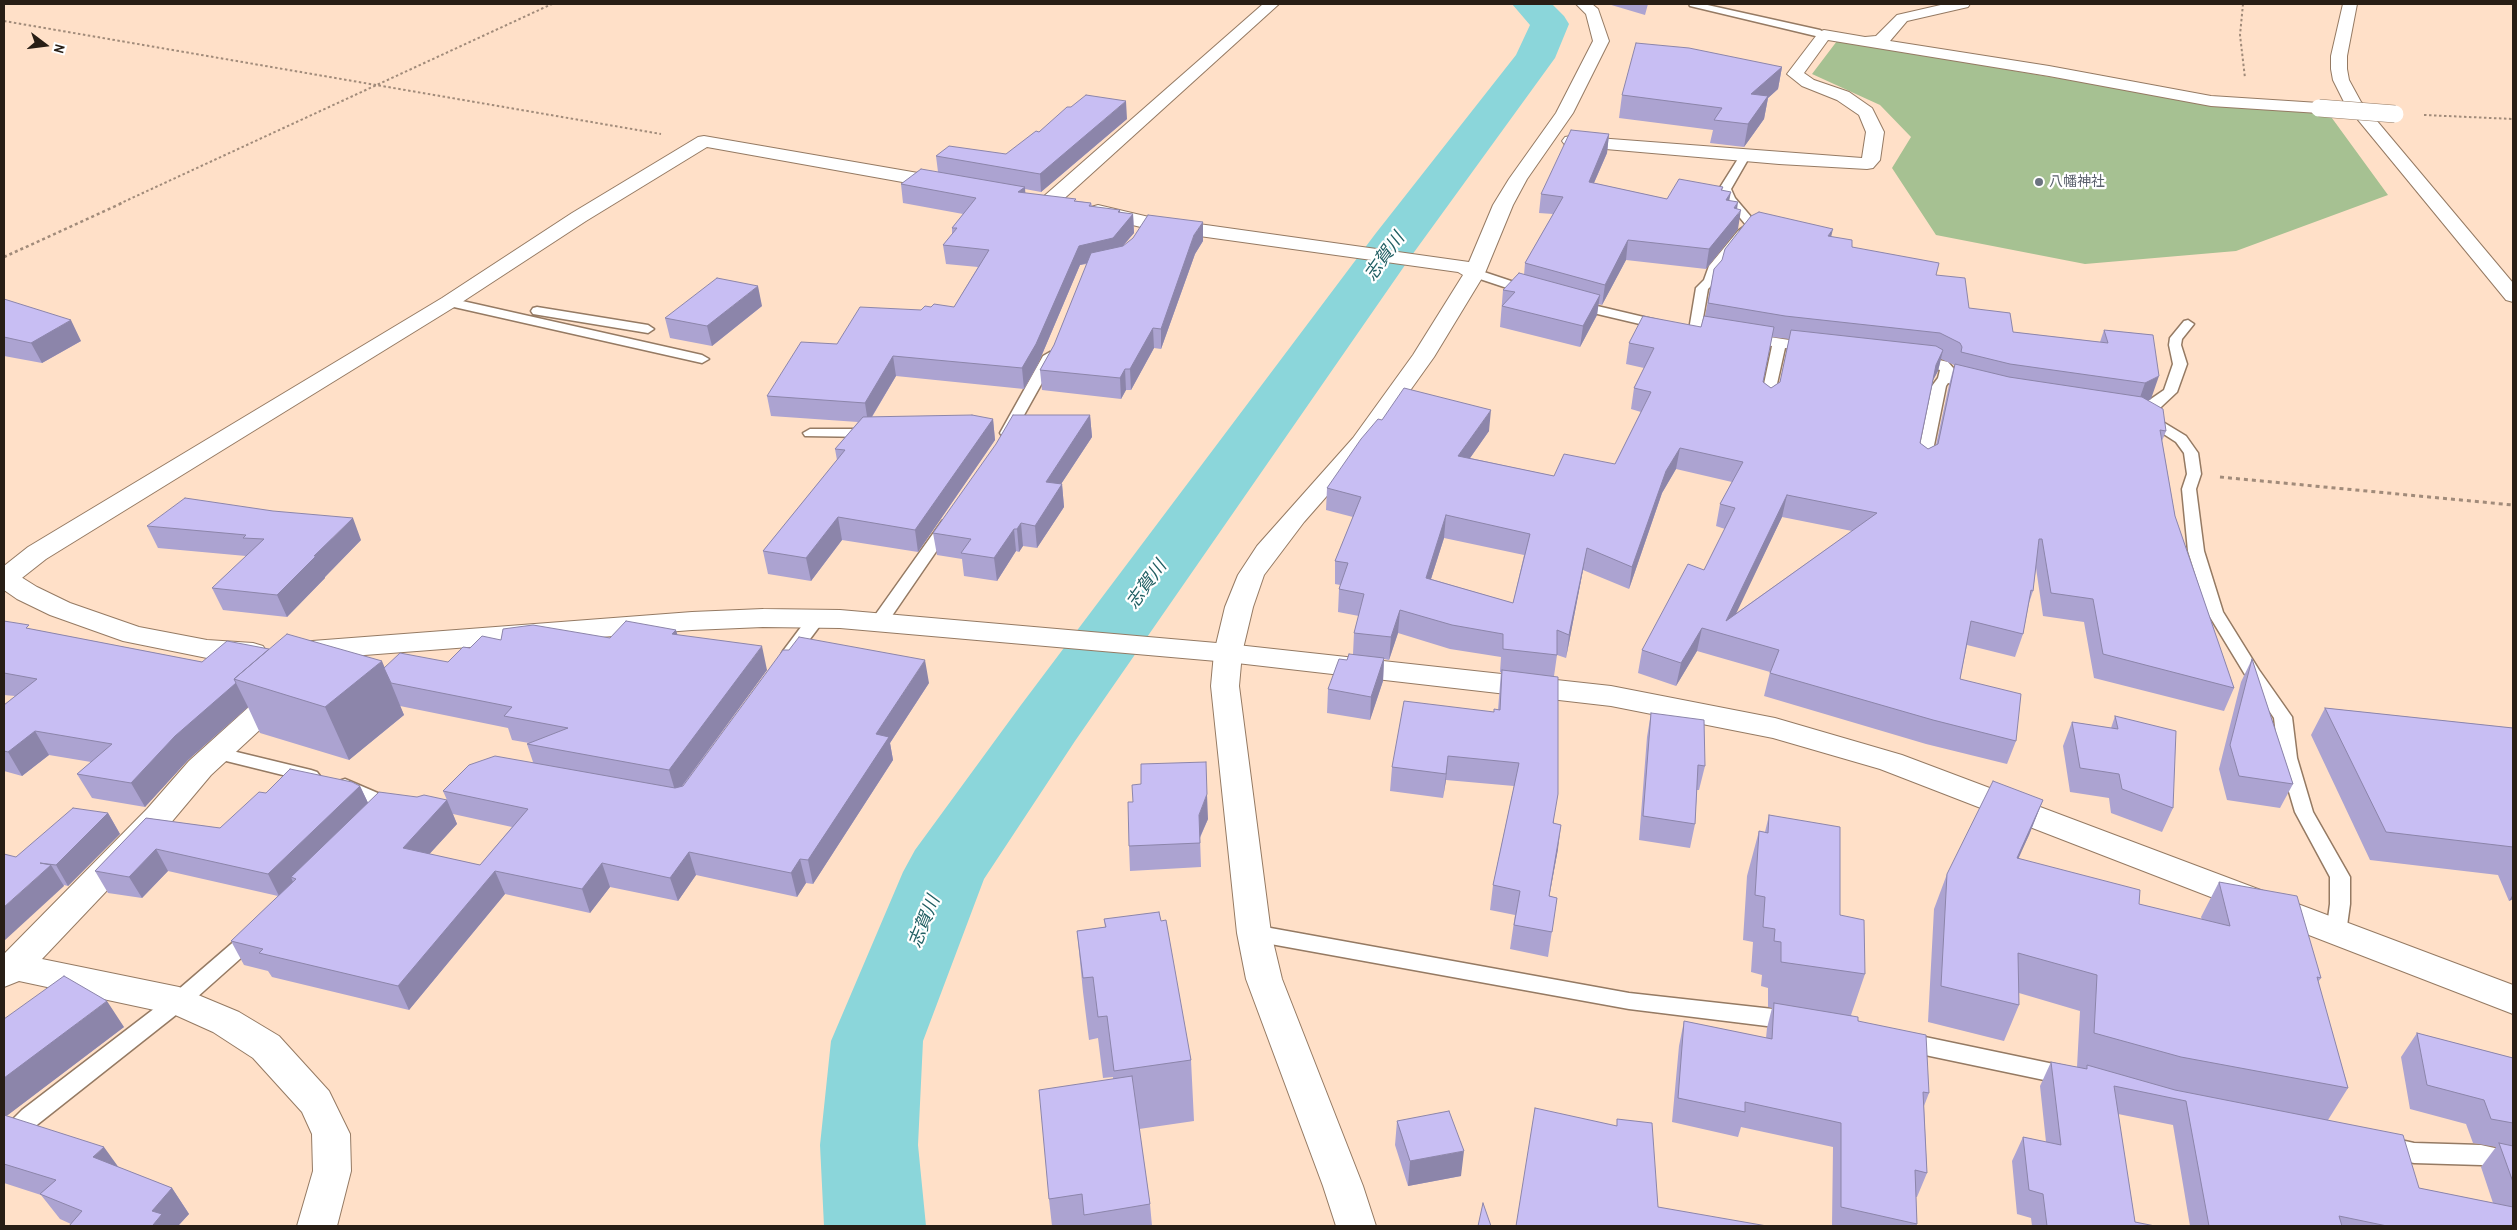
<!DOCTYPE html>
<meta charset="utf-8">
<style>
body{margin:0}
#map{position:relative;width:2517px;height:1230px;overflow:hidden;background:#ffe0c8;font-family:"Archivo Narrow",sans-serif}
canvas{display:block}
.frame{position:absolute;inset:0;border:5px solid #281e15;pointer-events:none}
.north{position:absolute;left:20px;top:20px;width:50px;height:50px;-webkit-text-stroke:4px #fff;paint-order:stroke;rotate:105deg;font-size:14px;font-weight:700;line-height:20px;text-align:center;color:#281e15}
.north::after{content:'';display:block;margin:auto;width:18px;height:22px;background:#281e15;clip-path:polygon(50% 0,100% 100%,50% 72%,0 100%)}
</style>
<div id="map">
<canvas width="2517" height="1230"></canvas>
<div class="frame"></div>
<div class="north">N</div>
</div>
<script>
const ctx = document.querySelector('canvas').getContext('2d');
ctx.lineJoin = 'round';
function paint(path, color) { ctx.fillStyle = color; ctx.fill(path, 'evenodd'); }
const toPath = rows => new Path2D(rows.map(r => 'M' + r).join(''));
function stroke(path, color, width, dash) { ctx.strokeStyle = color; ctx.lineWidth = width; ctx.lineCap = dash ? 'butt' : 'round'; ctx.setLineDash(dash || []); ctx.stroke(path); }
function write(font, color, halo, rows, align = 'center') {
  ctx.font = font + ' "Archivo Narrow","Noto Sans JP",sans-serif'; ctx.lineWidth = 4.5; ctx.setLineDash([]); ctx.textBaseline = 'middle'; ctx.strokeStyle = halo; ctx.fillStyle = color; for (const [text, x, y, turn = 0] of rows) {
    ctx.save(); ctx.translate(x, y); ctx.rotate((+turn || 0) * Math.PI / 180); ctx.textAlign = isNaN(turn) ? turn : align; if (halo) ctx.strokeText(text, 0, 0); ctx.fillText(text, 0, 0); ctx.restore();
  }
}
const green = toPath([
 [1837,41,2217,105,2329,114,2388,195,2236,251,2085,264,1936,235,1892,168,1911,137,1880,105,1812,74]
]);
const river = toPath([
 [1512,4,1552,4,1564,16,1569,24,1555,58,1412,255,1075,741,984,879,923,1041,918,1145,926,1226,824,1226,820,1145,831,1041,903,872,915,850,1021,705,1376,233,1516,55,1530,25,1512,4]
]);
const pathFar2 = toPath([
 [2243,4,2240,35,2245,78],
 [4,21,661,134],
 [2424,115,2513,119],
 [119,204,552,4]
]);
const pathFar1 = toPath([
 [4,257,122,203]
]);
const path = toPath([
 [2220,477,2513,505]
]);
const service = toPath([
 [1689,4,1703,4,1820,30,1829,35,1824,38,1690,6,1689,4],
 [1745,153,1750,156,1731,189,1735,198,1758,225,1753,232,1746,235,1719,269,1716,281,1708,289,1701,330,1700,333,1690,333,1689,330,1696,288,1704,280,1709,266,1738,231,1746,225,1726,201,1719,189,1741,154,1745,153],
 [1475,269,1532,288,1534,291,1528,295,1471,276,1469,273,1475,269],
 [449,298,702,355,709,359,702,363,445,305,443,302,449,298],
 [1576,301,1665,322,1667,325,1661,329,1572,308,1570,305,1576,301],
 [537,307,648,325,654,329,648,333,533,314,531,311,533,308,537,307],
 [2188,320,2194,324,2182,339,2181,345,2187,364,2177,392,2161,407,2148,413,2186,436,2198,453,2201,474,2196,489,2204,551,2223,612,2259,670,2292,717,2297,758,2313,812,2350,877,2350,904,2346,933,2343,938,2336,941,2329,938,2326,933,2330,904,2330,877,2295,812,2279,758,2274,718,2244,673,2207,612,2188,551,2182,489,2187,474,2184,453,2176,442,2142,420,2141,416,2134,415,2132,412,2164,390,2173,364,2169,345,2170,338,2184,321,2188,320],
 [1750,334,1809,343,1815,347,1809,351,1785,348,1772,406,1762,406,1760,403,1772,346,1745,341,1744,338,1745,335,1750,334],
 [1050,352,1057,356,1014,433,1007,437,1002,436,1000,433,1043,356,1050,352],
 [1918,355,1948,362,1954,369,1952,376,1976,381,1978,384,1971,388,1948,383,1946,386,1930,465,1923,469,1916,465,1932,386,1938,378,1940,370,1913,362,1911,359,1913,356,1918,355],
 [810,429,871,429,878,433,871,437,805,436,803,433,810,429],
 [947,519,955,524,885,626,873,626,871,622,873,618,942,521,947,519],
 [816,614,822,615,824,619,822,623,795,659,783,659,781,655,783,651,810,615,816,614],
 [216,747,311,770,317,772,320,776,317,780,311,782,210,757,207,753,210,749,216,747],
 [345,779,387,797,392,806,386,818,379,820,372,818,370,813,373,807,339,789,336,785,339,781,345,779],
 [1254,925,1629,993,1791,1011,1798,1014,1802,1020,1798,1026,1791,1029,1629,1009,1254,941,1247,938,1244,933,1247,928,1254,925],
 [252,929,259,932,262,937,259,942,186,1007,38,1124,12,1149,4,1152,4,1128,22,1110,172,995,245,932,252,929],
 [1906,1033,2068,1067,2076,1070,2079,1076,2076,1082,2068,1085,1906,1051,1898,1048,1895,1042,1898,1036,1906,1033],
 [2387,1137,2414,1143,2481,1145,2513,1152,2513,1172,2481,1165,2414,1163,2387,1157,2379,1154,2376,1147,2379,1140,2387,1137]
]);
const minor = toPath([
 [1263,4,1279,4,1057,205,1043,205,1041,201,1043,197,1263,4],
 [1576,4,1592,4,1598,9,1609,41,1573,113,1527,179,1513,205,1485,273,1434,357,1369,448,1304,522,1264,575,1253,607,1242,653,1239,686,1271,933,1282,979,1363,1186,1376,1226,1336,1226,1323,1186,1246,979,1237,933,1211,686,1214,653,1225,607,1238,575,1257,546,1353,438,1413,355,1463,275,1458,272,1149,229,1091,215,1088,211,1091,207,1098,205,1149,217,1469,262,1493,205,1509,179,1556,113,1593,41,1586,14,1576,4],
 [1945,4,1970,4,1968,7,1907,21,1890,41,2049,66,2211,96,2319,103,2325,104,2328,108,2325,112,2319,113,2211,106,2049,76,1828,40,1804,73,1814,80,1849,92,1872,108,1884,132,1880,160,1873,168,1867,169,1779,164,1571,146,1565,145,1562,141,1565,137,1571,136,1862,158,1866,132,1859,115,1837,100,1802,86,1787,74,1819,32,1824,30,1865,37,1876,36,1897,15,1945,4],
 [704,136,947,178,954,180,956,184,954,188,947,190,707,147,586,221,456,306,46,559,13,585,4,587,4,566,28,547,442,298,572,213,698,137,704,136],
 [281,684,291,687,296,694,291,701,211,775,169,825,42,959,179,987,239,1012,279,1036,329,1091,350,1134,351,1171,337,1226,297,1226,313,1171,312,1134,302,1112,253,1058,213,1032,173,1014,19,981,4,987,4,954,147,809,189,761,271,687,281,684]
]);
const tertiary = toPath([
 [2343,4,2357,4,2347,56,2347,69,2349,80,2361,102,2513,283,2513,302,2506,300,2345,104,2333,80,2331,69,2331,56,2343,4],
 [4,570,13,572,37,587,70,603,139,627,207,640,253,643,263,646,267,652,263,658,253,661,207,658,123,641,50,615,17,599,4,590,4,570],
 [763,609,840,610,1228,644,1611,686,1775,718,1902,755,2513,985,2513,1014,1880,769,1773,738,1611,706,1228,662,840,628,763,627,692,630,299,660,289,657,285,651,289,645,299,642,692,612,763,609]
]);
const minorBridge = toPath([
 [2319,108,2395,114]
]);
const wall = toPath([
 [1608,4,1648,4,1645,15],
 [1782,67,1778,89,1768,98,1764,119,1744,147,1710,143,1713,130,1619,118,1622,95],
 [1127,119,1041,192,1025,189,1025,193,1091,203,1092,206,1120,213,1133,214,1134,233,1123,246,1203,241,1195,254,1161,349,1154,348,1131,390,1126,390,1121,399,1042,390,1040,370,1054,345,1087,264,1080,265,1038,364,1024,389,896,376,872,417,993,419,995,440,918,552,842,540,811,581,768,574,763,551,837,460,835,449,858,422,771,416,767,396,837,344,931,307,954,307,978,267,946,264,943,245,952,235,952,228,963,214,903,203,901,184,938,172,936,156,1006,154,1039,132],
 [1609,134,1607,153,1594,183,1667,199,1723,187,1722,191,1737,209,1738,229,1706,269,1626,260,1602,305,1598,304,1597,315,1580,347,1500,327,1503,290,1524,275,1525,263,1553,214,1539,213,1541,194],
 [1831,237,1852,247,1936,275,1969,308,2013,332,2100,342,2104,330,2153,335,2151,399,2148,400,2166,431,2162,441,2175,516,2234,688,2224,711,2094,678,2084,622,2043,616,2036,568,2033,591,2029,603,2023,634,2015,657,1967,645,1960,679,2016,741,2007,764,1926,744,1764,696,1770,672,1697,651,1676,686,1638,673,1642,650,1704,570,1725,529,1716,526,1720,504,1732,482,1676,469,1662,493,1629,589,1583,570,1566,658,1557,655,1554,676,1554,823,1558,849,1549,896,1557,898,1548,957,1510,949,1515,915,1490,910,1493,885,1514,786,1446,780,1443,798,1390,791,1392,767,1498,710,1501,672,1500,672,1501,657,1450,649,1398,633,1389,660,1384,659,1383,681,1370,720,1327,713,1328,689,1347,660,1353,654,1354,633,1359,616,1338,612,1339,589,1340,585,1335,584,1335,561,1353,517,1326,510,1327,488,1382,420,1489,431,1470,458,1554,476,1615,464,1641,412,1631,409,1634,388,1644,368,1626,364,1629,343,1701,327,1705,316,1714,269],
 [1772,337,1789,339,1780,382,1771,388,1763,382],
 [1941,359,1954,365,1954,366,1949,385,1936,445,1928,449,1920,443,1933,380,1938,371],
 [1782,517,1852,531,1735,614],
 [1444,538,1524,555,1513,603,1431,579],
 [4,299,81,341,42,363,4,356],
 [762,306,712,346,670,338,665,318],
 [1090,415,1092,437,1061,484,1062,484,1064,507,1037,548,1023,546,1019,552,1016,551,997,581,964,576,962,559,937,555,933,533],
 [147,526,361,540,325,577,325,578,287,617,223,610,212,588,246,556,158,548],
 [4,621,31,629,202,662,269,649,384,668,448,662,470,648,501,640,610,638,678,635,767,670,682,787,929,683,890,743,893,760,813,884,806,883,797,897,696,875,678,901,610,887,590,913,505,894,409,1010,272,977,268,971,244,965,231,941,278,896,168,871,142,898,108,893,95,871,146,818,220,828,266,793,360,786,368,803,417,797,447,800,443,791,533,762,527,744,529,743,512,740,508,728,400,706,404,715,349,760,260,733,248,707,188,760,145,807,92,798,77,774,91,762,49,755,22,776,4,771,4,705,15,696,4,695],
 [453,814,512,827,480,865,429,854,457,824],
 [2252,659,2293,784,2280,808,2227,800,2219,769,2241,682],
 [2325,708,2513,728,2513,899,2509,901,2498,875,2370,860,2311,735],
 [1651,713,1705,766,1699,790,1697,790,1695,824,1690,848,1639,840,1647,737],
 [2115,716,2173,808,2162,832,2111,813,2109,798,2070,792,2063,746,2072,722,2111,728],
 [2043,800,2029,835,2018,858,2139,904,2202,920,2201,917,2219,882,2321,978,2318,982,2348,1088,2328,1120,2419,1188,2493,1203,2481,1167,2496,1147,2473,1143,2466,1124,2410,1109,2401,1057,2417,1033,2513,1058,2513,1226,2190,1226,2173,1125,2118,1114,2135,1222,2155,1226,2032,1226,2031,1218,2017,1214,2012,1161,2023,1137,2046,1142,2040,1086,2051,1062,2077,1067,2080,1011,2019,993,2019,1005,2004,1041,1928,1022,1934,909,1947,874],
 [108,813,120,834,68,886,64,885,64,886,16,857],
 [1769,815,1840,915,1865,974,1851,1015,1858,1021,1929,1093,1924,1106,1927,1173,1917,1197,1916,1197,1917,1224,1916,1226,1832,1226,1833,1147,1741,1127,1738,1137,1672,1122,1679,1046,1684,1021,1766,1038,1767,1028,1772,1008,1768,1007,1768,988,1761,986,1762,975,1751,972,1753,942,1743,940,1747,876,1759,831,1765,832],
 [1208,819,1200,838,1201,867,1130,871,1129,846],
 [1104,919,1161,921,1191,1060,1194,1121,1139,1129,1150,1204,1152,1226,1052,1226,1049,1199,1113,1079,1113,1077,1103,1078,1098,1038,1089,1040,1083,992,1077,931,1105,927],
 [4,1019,124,1027,6,1116,118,1167,172,1188,189,1214,178,1226,69,1226,71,1224,60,1219,41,1195,4,1183],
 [1397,1121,1461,1176,1408,1186,1395,1145]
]);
const shadedWall = toPath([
 [1782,67,1778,89,1768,98,1764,119,1744,147,1748,124,1751,94],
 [1126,101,1127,119,1041,192,1040,174],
 [1609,134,1607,153,1586,201,1589,182],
 [1025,187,1026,205,1018,192],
 [1731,192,1727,211,1726,200],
 [1738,202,1736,217,1741,210,1738,229,1706,269,1709,249],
 [1120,210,1121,228,1133,214,1134,233,1114,256,1080,265,1038,364,1024,389,1022,368,1079,246,1118,212],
 [1203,222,1203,241,1195,254,1161,349,1161,329,1194,235],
 [1833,229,1828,250,1828,236],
 [1628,240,1626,260,1602,305,1605,285],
 [758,286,762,306,712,346,707,326],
 [1600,295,1597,315,1580,347,1583,326],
 [71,320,81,341,42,363,31,343],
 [1153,328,1154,348,1131,390,1130,369],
 [1943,350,1938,371,1930,386,1936,365],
 [893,356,896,376,868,423,865,403],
 [1125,369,1126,390,1121,399,1120,378],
 [2159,376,2151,399,2137,406,2145,383],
 [1491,410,1489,431,1456,478,1458,456],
 [1090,415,1092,437,1048,504,1046,482],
 [993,419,995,440,918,552,915,530],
 [1680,448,1676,469,1662,493,1629,589,1632,567,1666,471],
 [1062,484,1064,507,1037,548,1035,526],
 [1787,495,1782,517,1726,635,1726,621],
 [1446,515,1444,538,1424,601,1426,578],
 [838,517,842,540,811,581,806,558],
 [353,518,361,540,325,577,325,578,287,617,277,595,314,556],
 [1021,523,1023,546,1019,552,1017,529],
 [1014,529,1016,551,997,581,994,558],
 [1587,548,1583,570,1566,658,1569,635],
 [1400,610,1398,633,1389,660,1391,637],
 [1702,628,1697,651,1676,686,1681,663],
 [676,630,683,653,672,634],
 [762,646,767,670,676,794,669,770],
 [1384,658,1383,681,1370,720,1371,697],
 [925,660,929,683,890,743,893,760,813,884,808,860,876,734],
 [382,661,404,715,349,760,325,707],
 [236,683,248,707,188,760,145,807,131,783,175,736],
 [35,731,49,755,22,776,8,752],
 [1448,756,1446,780,1443,798,1446,774],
 [360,786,370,807,291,877,293,882,279,896,268,874],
 [1207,794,1208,819,1199,839,1199,815],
 [447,800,457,824,413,872,403,848],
 [2043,800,2029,835,2003,893,2017,858],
 [108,813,120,834,68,886,56,865],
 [1561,825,1558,849,1545,920,1549,896],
 [156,849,168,871,142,898,129,877],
 [689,852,696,875,678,901,670,878],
 [800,859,806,883,797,897,791,873],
 [602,863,610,887,590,913,582,889],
 [51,865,64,886,4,941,4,907],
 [495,871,505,894,409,1010,398,986],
 [2513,894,2513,899,2509,901],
 [107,1001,124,1027,4,1118,4,1078],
 [104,1147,122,1172,93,1157],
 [1464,1151,1461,1176,1408,1186,1410,1161],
 [172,1188,189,1214,178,1226,154,1226,153,1225,152,1211]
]);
const building = toPath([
 [1636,43,1689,48,1782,67,1751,94,1768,96,1748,124,1714,120,1722,108,1622,95,1636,43],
 [1086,95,1126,101,1040,174,936,156,949,146,1006,154,1036,131,1039,132,1067,107,1071,107,1086,95],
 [1571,130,1609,134,1589,182,1667,199,1679,179,1723,187,1721,190,1731,192,1726,200,1738,202,1734,208,1741,210,1709,249,1628,240,1605,285,1525,263,1563,197,1541,194,1571,130],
 [921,169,1025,187,1018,192,1076,199,1074,201,1091,203,1089,206,1120,210,1118,212,1133,214,1113,238,1079,246,1036,344,1022,368,893,356,865,403,767,396,801,342,837,344,860,307,921,310,925,306,931,307,934,304,954,307,989,250,943,245,957,228,952,228,976,198,901,184,921,169],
 [1759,212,1833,229,1828,236,1852,240,1852,247,1939,263,1936,275,1965,278,1969,308,2010,313,2013,332,2108,343,2104,330,2153,335,2159,376,2145,383,2010,364,1961,352,1962,347,1960,343,1940,333,1785,316,1708,303,1714,269,1722,260,1725,249,1751,216,1759,212],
 [1148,215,1203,222,1194,235,1161,329,1153,328,1130,369,1125,369,1120,378,1040,370,1054,345,1091,253,1123,246,1133,238,1148,215],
 [1519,273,1600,295,1583,326,1502,306,1515,292,1503,290,1519,273],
 [717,278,758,286,707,326,665,318,717,278],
 [4,299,71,320,31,343,4,337,4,299],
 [1643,316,1701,327,1704,316,1774,327,1763,382,1771,388,1780,382,1791,330,1936,346,1943,350,1936,365,1920,443,1928,449,1938,444,1955,364,2009,377,2142,397,2163,409,2166,431,2160,430,2175,516,2234,688,2103,654,2093,599,2051,593,2042,539,2039,539,2033,591,2031,590,2023,634,1971,621,1960,679,2021,694,2016,741,1933,720,1770,673,1779,650,1702,628,1681,663,1642,650,1688,564,1704,570,1735,508,1720,504,1743,462,1680,448,1666,471,1632,567,1587,548,1569,635,1557,630,1557,655,1503,649,1503,634,1452,625,1400,610,1391,637,1354,633,1364,594,1339,589,1348,563,1335,561,1361,497,1327,488,1361,439,1378,419,1382,420,1404,388,1491,410,1458,456,1554,476,1564,454,1615,464,1651,392,1634,388,1654,348,1629,343,1643,316],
 [1787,495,1877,513,1726,621,1787,495],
 [1446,515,1530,534,1513,603,1426,578,1446,515],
 [972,415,993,419,915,530,838,517,806,558,763,551,845,450,835,449,863,417,972,415],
 [1013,415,1090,415,1046,482,1062,484,1035,526,1021,523,1017,529,1014,529,994,558,961,553,971,539,933,533,996,444,1013,415],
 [185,498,273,511,353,518,314,556,316,556,277,595,212,588,264,539,243,538,246,535,147,526,185,498],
 [4,621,29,625,26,628,202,662,227,641,269,649,234,679,236,683,175,736,131,783,77,774,112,744,35,731,8,752,4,751,4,705,37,679,4,673,4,621],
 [626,621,676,630,672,634,762,646,669,770,527,744,568,728,504,716,512,707,391,683,384,668,400,653,448,662,463,647,470,648,482,636,501,640,503,629,533,625,610,638,626,621],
 [287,634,382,661,325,707,234,679,287,634],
 [799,637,925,660,876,734,889,737,808,860,800,859,791,873,689,852,670,878,602,863,582,889,495,871,398,986,259,953,263,949,231,941,296,879,291,877,379,792,417,797,424,795,447,800,403,848,480,865,528,809,443,791,469,765,495,756,675,788,683,786,783,650,789,650,799,637],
 [1349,654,1384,658,1371,697,1328,689,1339,659,1347,660,1349,654],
 [2252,659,2293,784,2239,776,2230,745,2252,659],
 [1502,670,1558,677,1558,794,1553,823,1561,825,1549,896,1557,898,1552,932,1514,925,1520,891,1493,885,1519,763,1448,756,1446,774,1392,767,1404,701,1494,712,1494,709,1500,710,1502,670],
 [2325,708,2513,728,2513,847,2386,832,2325,708],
 [1651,713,1704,720,1705,766,1698,765,1695,824,1643,816,1651,713],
 [2115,716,2176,731,2173,808,2122,789,2119,774,2080,768,2072,722,2118,729,2115,716],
 [1206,762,1207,794,1199,815,1200,843,1129,846,1128,802,1133,802,1132,785,1141,784,1141,764,1206,762],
 [290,769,352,782,360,786,268,874,156,849,129,877,95,871,146,818,220,828,259,792,266,793,290,769],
 [1993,781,2043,800,2017,858,2140,890,2139,904,2230,926,2219,882,2297,896,2321,978,2317,977,2348,1088,2181,1057,2094,1033,2097,975,2018,953,2019,1005,1941,986,1947,874,1993,781],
 [73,808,108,813,56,865,40,863,51,865,4,907,4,854,16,857,73,808],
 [1769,815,1840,827,1840,915,1864,920,1865,974,1781,962,1781,942,1774,941,1775,929,1763,927,1765,897,1755,895,1759,831,1768,833,1769,815],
 [1159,912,1161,921,1166,920,1191,1060,1114,1071,1107,1016,1098,1017,1093,977,1083,978,1077,931,1106,927,1104,919,1159,912],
 [64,976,107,1001,4,1078,4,1019,64,976],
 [1774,1003,1858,1017,1858,1021,1926,1035,1929,1093,1923,1092,1927,1173,1915,1170,1917,1224,1841,1207,1841,1123,1745,1102,1745,1112,1678,1098,1684,1021,1772,1039,1774,1003],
 [2417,1033,2513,1058,2513,1123,2491,1119,2484,1100,2427,1085,2417,1033],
 [2051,1062,2087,1069,2087,1065,2175,1090,2403,1135,2419,1188,2513,1207,2513,1226,2387,1226,2339,1216,2342,1226,2209,1226,2186,1101,2114,1086,2135,1222,2155,1226,2047,1226,2043,1194,2029,1190,2023,1137,2061,1145,2051,1062],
 [1132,1076,1150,1204,1084,1215,1082,1194,1049,1199,1039,1090,1132,1076],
 [1535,1108,1617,1126,1617,1119,1652,1123,1658,1207,1767,1226,1516,1226,1535,1108],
 [1449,1111,1464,1151,1410,1161,1397,1121,1449,1111],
 [4,1115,104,1147,93,1157,172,1188,152,1211,162,1214,153,1225,159,1226,69,1226,82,1211,40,1194,56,1180,4,1164,4,1115],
 [2499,1143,2513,1146,2513,1182,2499,1143],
 [1483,1203,1491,1226,1478,1226,1483,1203]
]);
const markers = [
 [2039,182,5,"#6b7280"]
];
const farWorshipnames = [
 ["八幡神社",2049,182]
];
const waterNames = [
 ["志賀川",1385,257,-54],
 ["志賀川",1147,585,-54],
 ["志賀川",925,922,-68]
];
paint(green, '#a6c192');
paint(river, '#8bd6da');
stroke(service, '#957a63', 3);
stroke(minor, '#957a63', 2);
stroke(tertiary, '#957a63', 2);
stroke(pathFar2, '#a18b7a', 2, [2.5, 2.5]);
stroke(pathFar1, '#a18b7a', 2.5, [3, 3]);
stroke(path, '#a18b7a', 3, [4, 4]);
paint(service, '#fff');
paint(minor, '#fff');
paint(tertiary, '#fff');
stroke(minorBridge, '#957a63', 18, []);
stroke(minorBridge, '#fff', 17);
paint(wall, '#aca3d1');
paint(shadedWall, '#8c85aa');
paint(building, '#c8bef3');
stroke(building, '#8c85aa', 1);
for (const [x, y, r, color] of markers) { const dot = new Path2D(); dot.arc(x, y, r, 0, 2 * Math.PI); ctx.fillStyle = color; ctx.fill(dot); stroke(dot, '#fff', 2); }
write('14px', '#5b616d', '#fff', farWorshipnames, 'left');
write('italic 18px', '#215f63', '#fff', waterNames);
</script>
